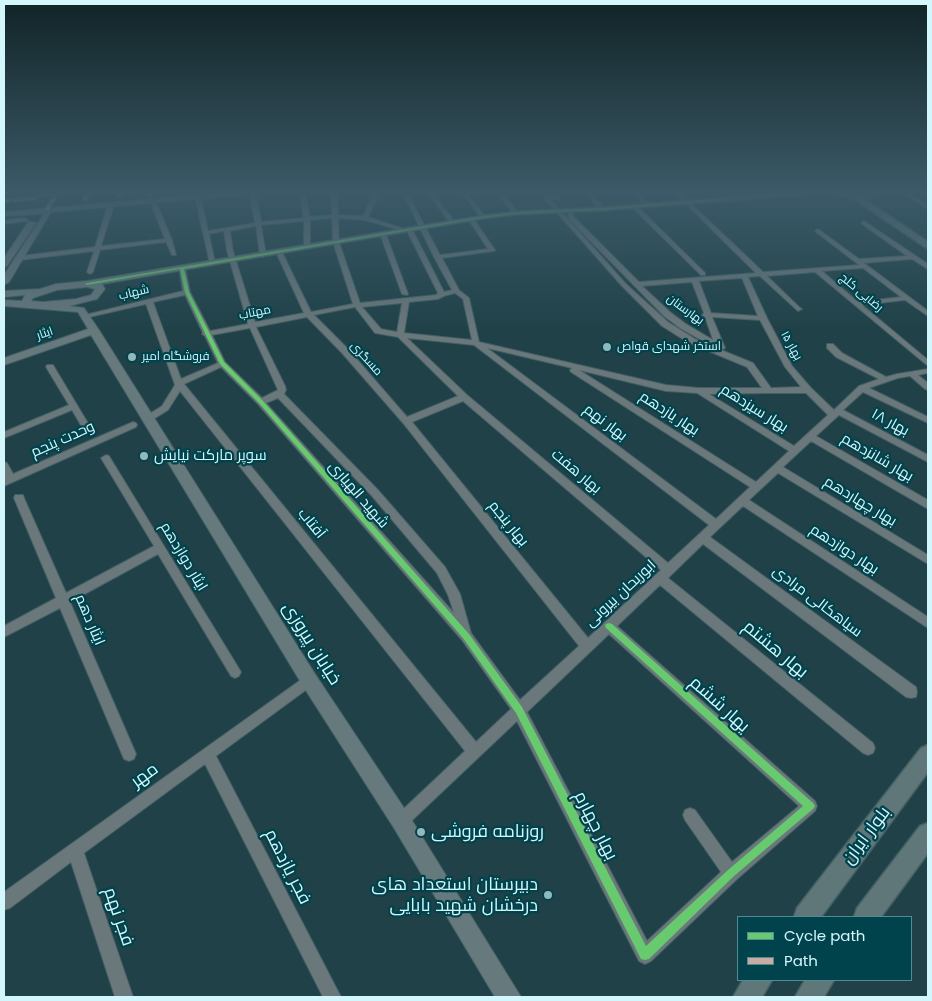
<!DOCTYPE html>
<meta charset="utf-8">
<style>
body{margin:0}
#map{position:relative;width:932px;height:1001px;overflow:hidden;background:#1f4147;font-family:Poppins,sans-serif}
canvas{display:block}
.frame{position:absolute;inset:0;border:5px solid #d2f7fd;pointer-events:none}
.legend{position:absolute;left:737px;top:916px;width:175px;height:65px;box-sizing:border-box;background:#00434c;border:1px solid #548b93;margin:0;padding:6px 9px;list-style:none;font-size:15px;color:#d2f7fd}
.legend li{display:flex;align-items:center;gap:10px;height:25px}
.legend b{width:25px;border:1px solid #548b93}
</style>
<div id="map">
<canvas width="932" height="1001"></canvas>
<div class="frame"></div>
<ul class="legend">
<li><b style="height:6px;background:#67ca6e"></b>Cycle path</li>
<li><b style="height:6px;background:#c7aca2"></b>Path</li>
</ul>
</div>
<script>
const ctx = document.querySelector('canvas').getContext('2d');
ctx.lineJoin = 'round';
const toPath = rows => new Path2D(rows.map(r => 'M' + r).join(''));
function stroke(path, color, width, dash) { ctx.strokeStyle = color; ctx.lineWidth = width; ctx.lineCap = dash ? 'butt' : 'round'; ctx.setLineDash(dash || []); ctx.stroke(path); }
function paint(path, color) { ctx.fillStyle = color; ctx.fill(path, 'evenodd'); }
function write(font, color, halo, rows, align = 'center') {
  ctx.font = font + ' Poppins,Cairo,sans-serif'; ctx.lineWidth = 4.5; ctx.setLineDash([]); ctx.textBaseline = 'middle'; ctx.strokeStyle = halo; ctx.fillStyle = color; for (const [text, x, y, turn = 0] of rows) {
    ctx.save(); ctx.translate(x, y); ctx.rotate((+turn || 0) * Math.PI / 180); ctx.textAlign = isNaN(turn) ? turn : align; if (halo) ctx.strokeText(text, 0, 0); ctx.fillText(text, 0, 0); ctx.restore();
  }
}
const street = toPath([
 [36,193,68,193,58,195,49,211,47,212,44,210,53,196,39,197,36,200,4,202,5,199,34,197,36,193],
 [85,193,91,193,88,200,85,202,82,200,85,193],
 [118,193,124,193,121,198,116,197,118,193],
 [148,193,154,193,150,197,147,195,148,193],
 [250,193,256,193,261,222,304,218,299,193,305,193,310,217,332,215,331,193,337,193,338,215,363,216,374,193,380,193,368,217,404,229,404,231,364,220,338,218,339,242,360,303,436,295,438,293,406,229,409,227,412,229,444,292,452,290,434,257,404,195,412,193,409,196,440,255,488,249,468,219,473,218,495,250,494,251,442,258,459,290,469,298,479,342,666,385,699,388,762,388,747,367,689,343,662,326,622,286,545,199,545,197,559,197,559,199,551,200,626,284,668,322,695,339,715,348,680,328,664,316,569,219,567,209,571,209,574,217,639,282,756,273,675,193,680,193,763,272,859,265,816,232,815,231,818,229,859,259,907,256,862,224,862,222,864,221,928,264,928,269,926,268,912,259,864,263,928,311,928,316,905,300,862,305,928,360,928,366,815,272,767,276,800,308,802,309,798,311,760,276,748,277,767,318,792,366,811,388,834,410,859,386,879,379,836,357,827,348,827,344,833,344,842,353,886,377,897,374,928,369,928,373,918,375,928,383,928,390,925,389,910,376,898,378,869,388,928,417,928,423,863,392,843,410,928,455,928,462,839,415,816,436,928,500,928,509,811,441,783,467,928,555,928,564,778,473,749,500,928,617,928,628,743,506,710,537,916,687,917,692,916,697,911,698,906,697,703,544,668,578,873,743,875,748,873,753,868,755,863,753,660,585,617,626,815,801,817,806,815,811,737,879,651,961,645,964,639,961,517,721,406,826,401,828,396,826,394,821,396,816,465,751,180,391,168,410,152,420,146,420,145,418,146,416,162,406,175,385,146,304,85,318,81,316,183,291,179,268,182,266,185,268,190,292,210,331,248,324,227,251,224,231,209,234,215,263,210,264,195,197,198,195,201,197,208,231,255,223,250,193],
 [332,218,333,242,353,304,311,312,282,252,279,250,276,252,304,313,255,322,233,251,230,231,256,226,260,255,263,257,266,255,261,225,304,221,304,247,307,249,310,247,310,220,332,218],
 [863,268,901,297,858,302,822,271,863,268],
 [742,278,758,316,711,313,699,281,742,278],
 [692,282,704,313,702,315,705,317,713,340,686,324,670,312,642,286,692,282],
 [455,293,463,299,472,340,404,333,409,302,438,299,444,296,455,293],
 [185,295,203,333,202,334,205,336,218,363,181,379,153,302,185,295],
 [402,303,397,332,381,329,362,307,402,303],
 [355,307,375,333,398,337,458,396,407,417,348,349,314,315,355,307],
 [307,317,342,353,403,423,579,646,520,700,471,633,460,594,445,567,378,490,284,394,286,390,285,386,256,327,307,317],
 [712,317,760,320,785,367,801,387,771,388,753,363,721,350,725,348,712,317],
 [250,328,278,390,262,398,225,362,212,335,250,328],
 [407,338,474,345,709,525,668,563,467,395,407,338],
 [487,348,572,368,570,370,571,372,750,487,716,519,487,348],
 [221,367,258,404,462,640,511,709,476,742,184,384,221,367],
 [579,370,666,391,697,393,789,451,756,482,579,370],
 [767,393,806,393,828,415,794,446,709,394,767,393],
 [278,398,372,496,437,573,448,595,454,613,266,403,278,398],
 [463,401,661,570,588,638,412,422,463,401],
 [609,634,799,806,732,862,695,810,690,808,685,810,683,815,685,820,721,872,647,941,527,712,609,634],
 [428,193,433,193,454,221,454,223,450,223,428,193],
 [462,193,467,193,485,216,485,218,481,218,462,193],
 [497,193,502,193,518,212,518,214,514,214,497,193],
 [586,193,591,193,604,208,604,210,600,210,586,193],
 [633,193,638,193,650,204,650,206,646,206,633,193],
 [712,193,717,193,724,199,719,200,712,193],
 [902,193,908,193,928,205,928,209,902,193],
 [154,202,157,204,172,240,176,255,172,255,166,242,100,250,93,272,90,274,87,272,94,251,20,260,17,258,20,256,95,247,107,208,110,206,113,208,101,246,165,239,151,204,154,202],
 [632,205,636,205,705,273,705,275,701,275,632,207,632,205],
 [25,218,28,220,27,221,4,224,4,220,25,218],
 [383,232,386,234,408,294,407,295,402,294,380,234,383,232],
 [47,365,53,365,89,425,85,428,82,427,72,410,4,438,4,432,69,405,46,367,47,365],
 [133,422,136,423,137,425,136,427,4,486,4,462,7,463,13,474,133,422],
 [106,455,109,456,241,672,239,676,235,678,231,676,158,554,70,602,136,754,134,759,129,761,124,759,60,608,4,637,4,626,56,598,14,498,15,495,23,495,24,498,66,593,154,546,101,458,106,455],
 [309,674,314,676,315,680,314,684,216,756,341,997,323,997,205,764,84,853,133,997,115,997,71,862,10,908,4,910,4,892,309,674]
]);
const secondary = toPath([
 [216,193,246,193,243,195,51,212,9,282,4,285,4,275,44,214,4,216,4,212,216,193],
 [774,193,807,193,804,195,602,211,516,215,483,219,102,284,105,289,97,299,69,306,84,308,99,330,315,674,408,814,521,997,495,997,394,828,303,686,91,335,4,365,4,358,88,329,78,312,4,306,4,300,22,301,25,295,4,297,4,291,40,289,56,284,87,281,483,215,516,211,602,207,774,193],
 [87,287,95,289,91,295,76,299,43,302,31,301,33,298,57,290,87,287],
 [831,193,844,193,860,198,856,200,831,193],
 [867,193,875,193,870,199,864,199,863,197,867,193],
 [29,221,36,223,7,266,4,267,4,258,29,221]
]);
const primary = toPath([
 [845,193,855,193,928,242,928,249,845,193],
 [928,745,928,772,821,917,794,917,797,908,921,748,928,745],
 [928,823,928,853,881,917,854,917,857,908,920,826,928,823],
 [743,980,772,980,762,997,733,997,743,980],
 [805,980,834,980,824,997,795,997,805,980]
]);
const quiet = toPath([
 [150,195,151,193],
 [38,196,66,193],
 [119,197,121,193],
 [85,200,88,193],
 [5,201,36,198,39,193],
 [47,210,57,193]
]);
const cycleway = toPath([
 [789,193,805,193,602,210,516,214,483,218,184,269,189,292,224,362,263,401,469,634,522,707,646,946,728,870,803,806,606,628,605,626,606,624,609,623,612,624,813,803,815,806,813,809,734,876,649,959,645,960,641,959,516,713,463,638,259,403,220,364,185,292,180,269,87,285,85,284,87,283,483,216,516,212,602,208,789,193]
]);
const markers = [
 [607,347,5,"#93b7bd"],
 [132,357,5,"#93b7bd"],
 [144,456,5,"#93b7bd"],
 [421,832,5,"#93b7bd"],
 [548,895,5,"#93b7bd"]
];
const farStreetnames = [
 ["شهاب",134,293,-13],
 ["رضایی کلج",861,293,40],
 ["بهارستان",685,310,36],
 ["مهتاب",255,313,-11],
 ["ایثار",45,334,-19],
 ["بهار ۱۵",791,346,61],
 ["مسگری",366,359,48]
];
const farPoinames = [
 ["استخر شهدای قواص",617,347],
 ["فروشگاه امیر",142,357]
];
const streetNames = [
 ["بهار سیزدهم",754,409,32],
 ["بهار یازدهم",669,414,33],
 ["بهار نهم",605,423,37],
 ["بهار ۱۸",890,423,28],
 ["وحدت پنجم",63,440,-24],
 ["بهار شانزدهم",877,458,30],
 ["بهار هفت",576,472,40],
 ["شهید الهیاری",358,495,49],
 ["بهار چهاردهم",860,502,31],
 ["آفتاب",311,524,51],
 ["بهار پنجم",508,524,51],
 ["بهار دوازدهم",844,550,33],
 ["ایثار دوازدهم",183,557,59],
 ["ابوریحان بیرونی",621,594,-43],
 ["سیاهکالی مرادی",817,602,37],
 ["ایثار دهم",89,620,67]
];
const poiNames = [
 ["سوپر مارکت نیایش",154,456]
];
const nearStreetnames = [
 ["خیابان پیروزی",311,644,58],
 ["بهار هشتم",775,650,40],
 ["یهار ششم",719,705,42],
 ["مهر",145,776,-36],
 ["بهار چهارم",595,826,63],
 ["بلوار ایران",867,836,-53],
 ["فجر یازدهم",287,867,63],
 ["فجر نهم",118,917,71]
];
const nearPoinames = [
 ["روزنامه فروشی",431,832],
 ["دبیرستان استعداد های",538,885,"right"],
 ["درخشان شهید بابایی",538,906,"right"]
];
stroke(street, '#425f64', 2);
stroke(secondary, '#425f64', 2);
stroke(primary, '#425f64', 3);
paint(street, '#6a787b');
paint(secondary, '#66797d');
paint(primary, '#60777a');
stroke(quiet, '#c7aca2', 3, [5.5, 3]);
paint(cycleway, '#67ca6e');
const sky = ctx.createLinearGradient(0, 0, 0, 333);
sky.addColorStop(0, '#112427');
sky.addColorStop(0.58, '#3c5a69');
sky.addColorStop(1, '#3c5a6900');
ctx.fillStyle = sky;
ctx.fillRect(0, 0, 932, 333);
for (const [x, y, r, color] of markers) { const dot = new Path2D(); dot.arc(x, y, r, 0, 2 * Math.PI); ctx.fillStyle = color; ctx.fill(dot); stroke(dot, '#00434c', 2); }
write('12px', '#d2f7fd', '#00434c', farStreetnames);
write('12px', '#d2f7fd', '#00434c', farPoinames, 'left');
write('15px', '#d2f7fd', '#00434c', streetNames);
write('15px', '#d2f7fd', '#00434c', poiNames, 'left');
write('18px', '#d2f7fd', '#00434c', nearStreetnames);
write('18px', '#d2f7fd', '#00434c', nearPoinames, 'left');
</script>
